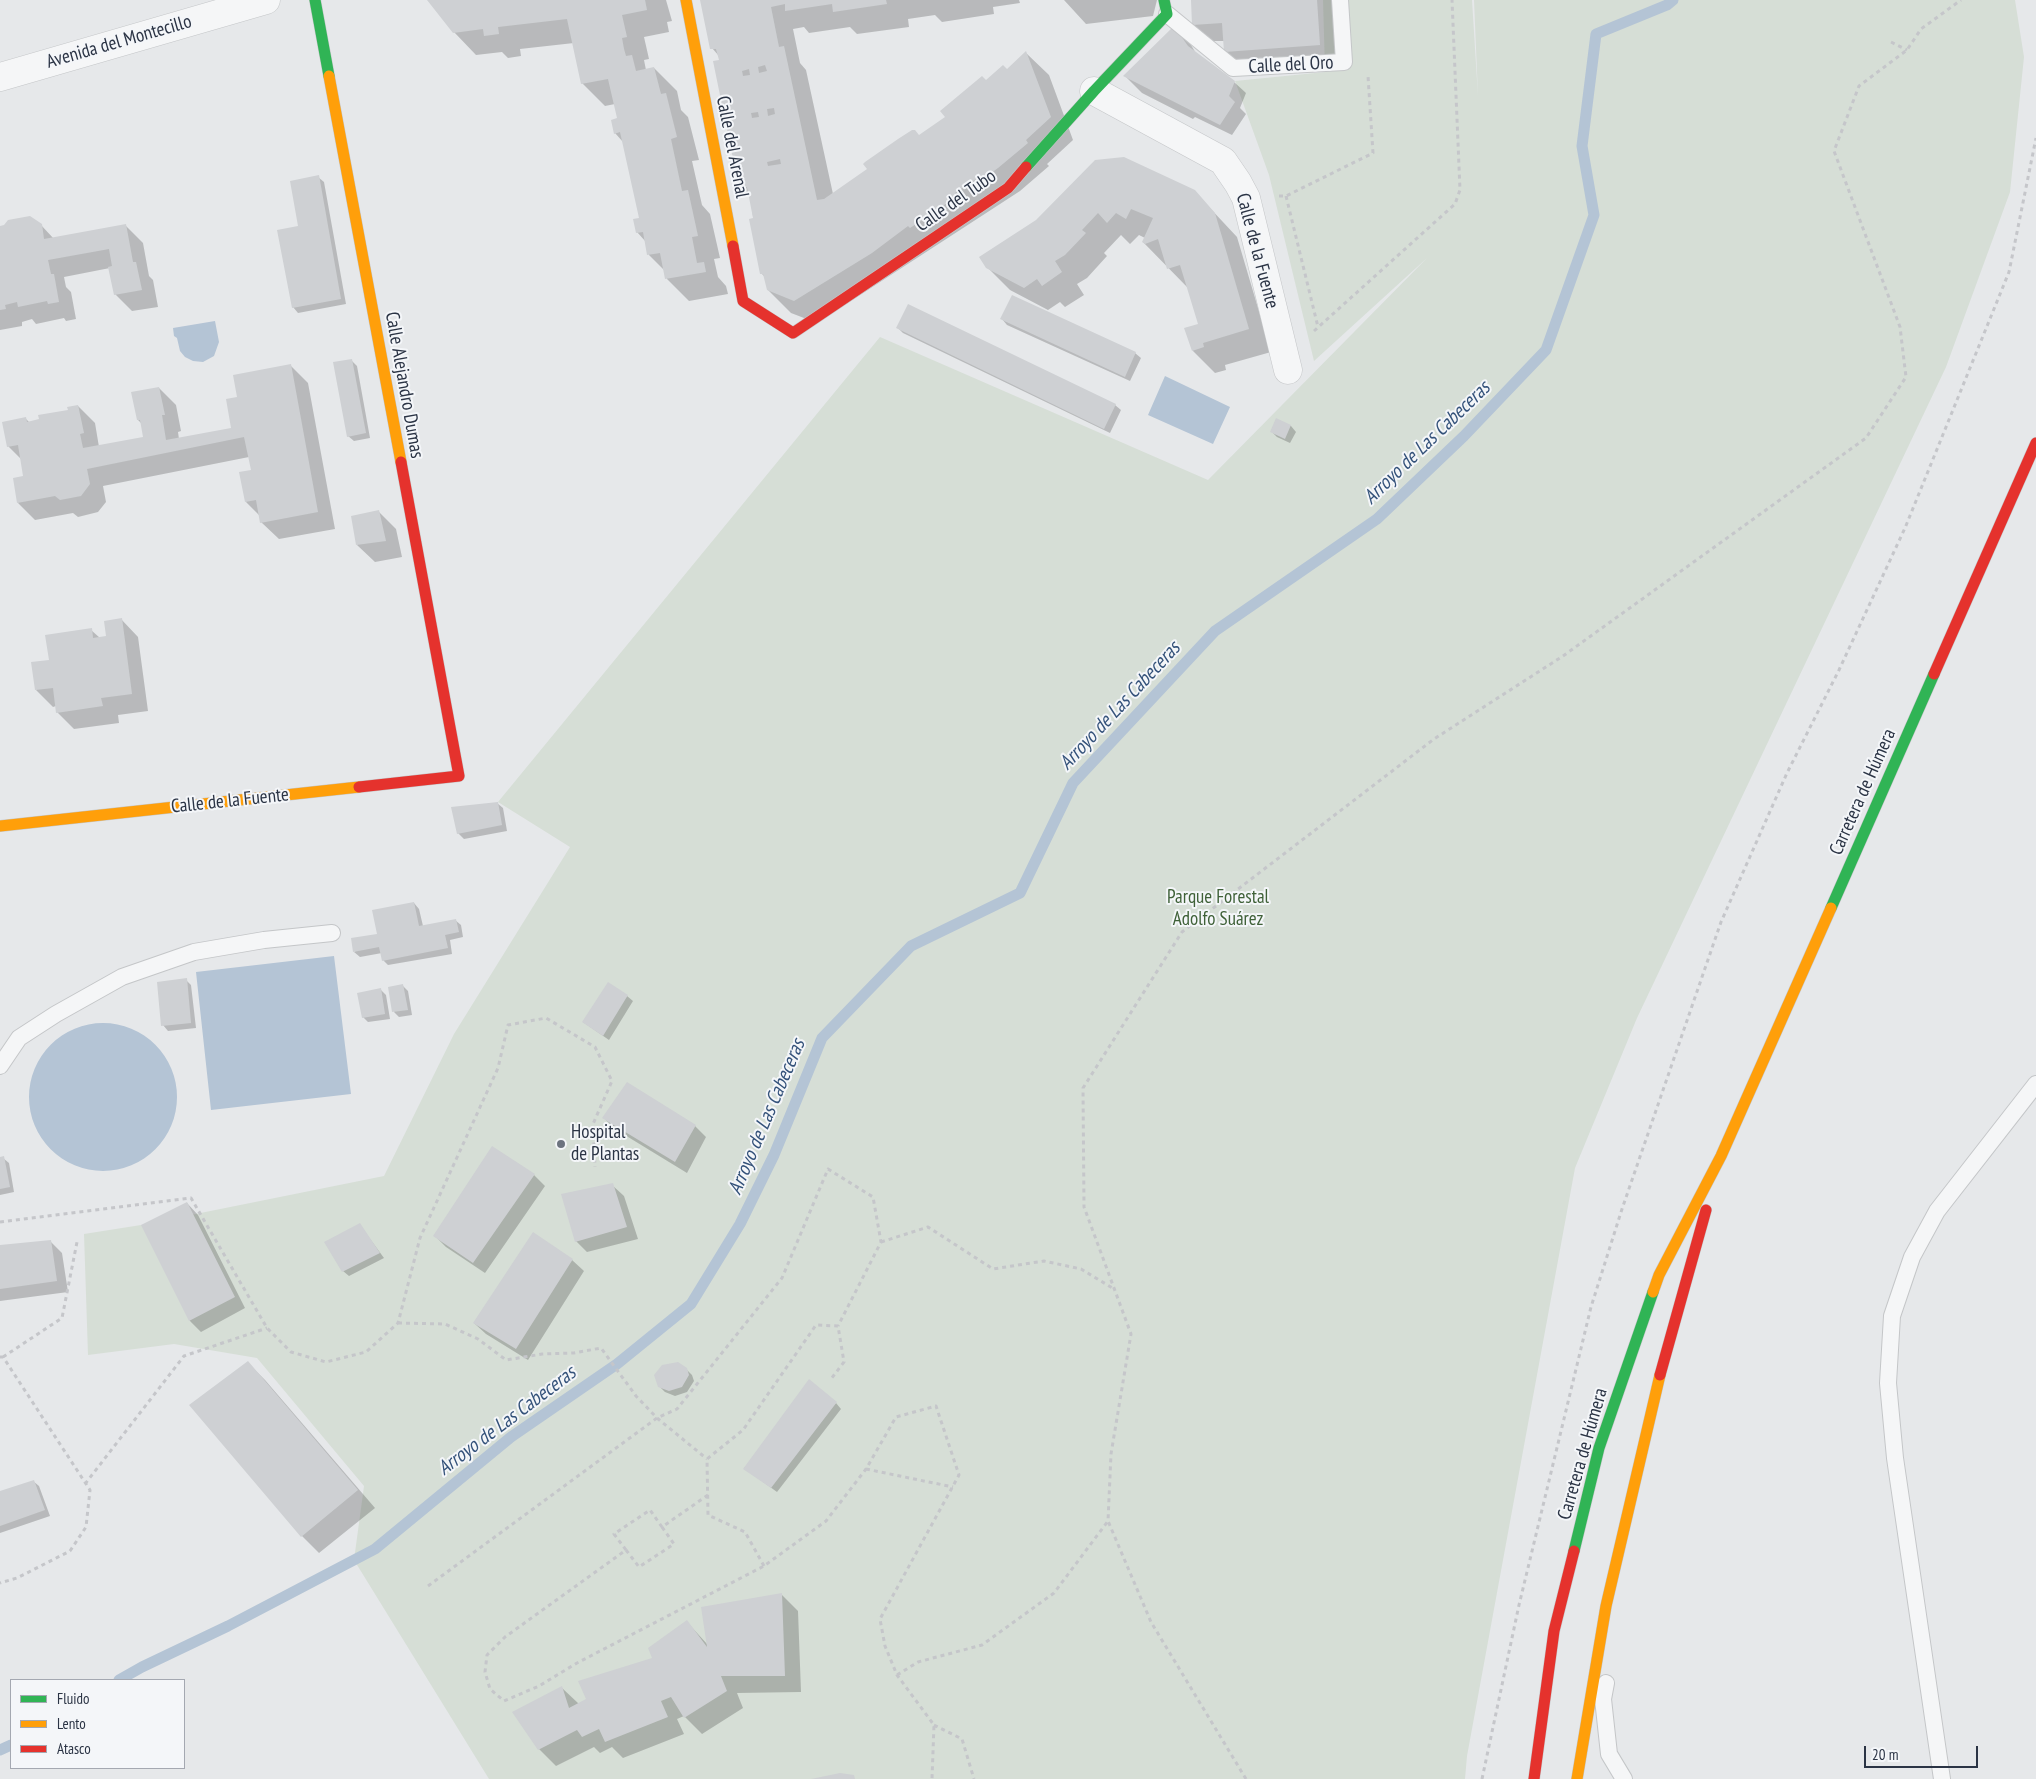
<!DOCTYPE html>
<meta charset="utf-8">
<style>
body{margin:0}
#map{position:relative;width:2036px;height:1779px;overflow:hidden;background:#e6e8ea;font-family:"PT Sans Narrow",sans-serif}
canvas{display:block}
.legend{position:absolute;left:10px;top:1679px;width:175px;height:90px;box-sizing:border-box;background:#f4f6f9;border:1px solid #a4a8b1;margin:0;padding:6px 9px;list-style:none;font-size:15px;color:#2b3445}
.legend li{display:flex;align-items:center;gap:10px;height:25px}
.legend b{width:25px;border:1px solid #a4a8b1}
.scale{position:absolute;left:1864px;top:1746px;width:114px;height:22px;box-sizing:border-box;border:2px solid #2b3445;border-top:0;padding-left:6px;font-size:15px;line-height:18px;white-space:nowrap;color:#2b3445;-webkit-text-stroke:4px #f4f6f9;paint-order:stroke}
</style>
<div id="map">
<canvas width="2036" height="1779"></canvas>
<ul class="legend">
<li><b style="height:6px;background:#30b455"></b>Fluido</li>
<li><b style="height:6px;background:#ff9f0a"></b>Lento</li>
<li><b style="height:6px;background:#e5322d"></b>Atasco</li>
</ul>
<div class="scale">20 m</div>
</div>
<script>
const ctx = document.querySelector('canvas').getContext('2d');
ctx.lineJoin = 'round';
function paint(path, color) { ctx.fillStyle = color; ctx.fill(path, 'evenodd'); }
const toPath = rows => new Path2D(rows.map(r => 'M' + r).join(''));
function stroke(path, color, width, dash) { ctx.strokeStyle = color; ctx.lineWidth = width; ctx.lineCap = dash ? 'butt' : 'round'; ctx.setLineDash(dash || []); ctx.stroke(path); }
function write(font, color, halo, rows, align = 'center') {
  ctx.font = font + ' "PT Sans Narrow",sans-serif'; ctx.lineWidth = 4; ctx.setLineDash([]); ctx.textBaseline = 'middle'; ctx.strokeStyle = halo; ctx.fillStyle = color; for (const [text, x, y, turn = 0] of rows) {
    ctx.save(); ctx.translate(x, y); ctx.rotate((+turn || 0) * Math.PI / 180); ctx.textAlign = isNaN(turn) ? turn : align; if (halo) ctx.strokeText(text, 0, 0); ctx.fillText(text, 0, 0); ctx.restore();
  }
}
const green = toPath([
 [1323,0,1472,0,1478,96,1474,0,2015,0,2024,57,2010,192,1946,367,1637,1018,1575,1168,1467,1756,1465,1779,489,1779,354,1560,364,1486,257,1358,174,1344,88,1355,84,1234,141,1225,384,1176,454,1034,570,847,498,802,880,337,1208,480,1427,258,1314,361,1269,175,1235,81,1325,72]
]);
const water = toPath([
 [215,321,219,342,214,356,203,362,193,361,185,357,180,351,177,338,174,336,173,328],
 [1165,376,1230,407,1213,444,1148,415],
 [334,956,351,1094,211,1110,196,972],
 '29 1097a74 74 0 1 1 148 0a74 74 0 1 1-148 0Z'
]);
const shadow = toPath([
 [429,0,666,0,672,21,667,22,669,32,644,37,649,59,644,60,646,70,654,68,677,91,681,110,688,117,699,160,692,161,702,205,710,214,720,258,714,259,718,277,726,286,728,294,689,301,667,279,665,271,649,255,646,242,637,232,641,219,623,142,615,133,618,119,615,104,605,106,582,83,574,43,520,49,521,56,508,58,502,52,476,55,454,32],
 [702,0,1019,0,1020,3,993,7,994,14,942,22,935,15,908,19,909,27,857,34,850,27,809,33,804,27,793,29,800,63,806,70,833,194,946,118,986,82,1007,71,1026,53,1049,75,1073,140,1047,164,1049,166,1020,191,817,323,791,313,768,290,765,277,762,274,750,197,741,188,720,61,719,56,712,48],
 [1064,0,1157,0,1153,16,1086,24],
 [1192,0,1332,0,1336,62,1243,68,1226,51,1225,41,1210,41,1193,24],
 [1174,28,1191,45,1197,55,1234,82,1246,93,1240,108,1246,114,1232,135,1195,117,1193,119,1142,93,1125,76],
 [318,177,324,182,346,304,298,313,293,307,299,227],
 [1194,191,1237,237,1271,352,1225,365,1226,370,1215,373,1193,351,1186,328,1199,325,1188,288,1143,242,1145,238,1139,235,1130,244,1121,235,1104,253,1107,256,1087,278,1077,284,1084,295,1065,307,1060,302,1048,310,1010,290,987,267,1037,221],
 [41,225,54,239,126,226,143,243,149,276,153,280,158,307,132,311,115,294,110,268,64,277,66,287,71,292,76,319,66,321,64,318,36,324,32,319,22,322,22,326,0,330,0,227],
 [1002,319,1135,353,1141,358,1130,381,1007,325],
 [897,327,1115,405,1121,410,1110,433,903,333],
 [351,360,357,366,370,438,354,441,348,436],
 [290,365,308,383,335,529,279,539,261,522,260,516,246,502,252,471,249,457,103,486,106,502,98,512,78,517,73,513,35,520,18,503,25,477,22,460,8,446,26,419,30,423,69,411,78,406,95,423,99,447,145,438,142,424,138,420,159,388,176,405,181,431,178,432,179,439,233,429,239,398],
 [1276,420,1291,426,1296,432,1290,443,1277,437,1271,431],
 [379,512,396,529,402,557,375,562,357,545],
 [121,619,138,637,148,711,118,715,119,723,74,729,57,712,56,706,53,707,36,690,91,630,100,638,107,637],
 [497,803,503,808,507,831,464,839,458,833],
 [414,903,419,909,423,926,455,920,461,925,463,937,450,940,452,954,388,965,383,960,382,953,360,957,354,952,379,935],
 [186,980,191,985,196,1028,168,1031,163,1025],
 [402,985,408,991,412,1015,399,1017,394,1012],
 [380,989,386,995,390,1019,368,1022,363,1017],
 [627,996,633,1001,609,1040,583,1022],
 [604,1118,695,1126,706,1137,687,1173,615,1129],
 [0,1158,3,1158,9,1163,14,1192,0,1195],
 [534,1175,545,1186,485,1273,446,1247,435,1236],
 [612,1185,624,1196,638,1239,587,1252,576,1241],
 [187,1203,198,1215,245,1308,201,1332,190,1321,143,1225],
 [359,1224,384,1258,349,1276,343,1271],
 [50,1241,62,1253,68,1292,0,1301,0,1246],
 [572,1260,584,1271,528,1360,486,1334,474,1323],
 [248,1363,265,1380,375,1508,319,1553,302,1536],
 [686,1369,692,1375,694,1381,687,1392,675,1396,665,1392,659,1386],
 [836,1403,841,1409,777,1492,744,1468],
 [33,1481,39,1486,50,1516,0,1533,0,1492],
 [781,1594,798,1611,801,1692,737,1693,743,1708,702,1734,684,1716,677,1719,684,1734,623,1758,612,1747,600,1753,594,1747,556,1766,539,1749,562,1688,579,1704,654,1659,687,1622,707,1644]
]);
const stream = toPath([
 [119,1680,142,1667,228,1626,375,1549,511,1437,617,1364,691,1304,740,1224,774,1155,822,1038,911,946,1020,893,1073,783,1215,631,1377,519,1464,436,1546,350,1594,215,1582,146,1596,34,1667,5,1673,0],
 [0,1750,11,1745]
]);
const building = toPath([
 [427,0,645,0,647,10,622,15,627,37,622,38,624,49,626,56,632,55,636,71,654,67,661,94,666,93,677,137,671,139,682,191,688,190,698,236,692,237,697,263,704,262,706,272,665,279,660,253,647,255,643,232,636,233,633,219,639,218,620,132,614,134,611,120,617,118,608,79,581,84,567,19,498,27,499,34,484,36,483,29,453,33],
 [700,0,886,0,887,4,833,12,832,4,785,11,785,4,771,7,779,47,784,46,817,200,824,199,867,169,863,164,865,162,898,139,912,130,915,130,919,135,945,117,940,111,982,76,986,80,1003,65,1007,69,1026,51,1051,117,1026,140,1028,143,998,168,984,178,982,175,955,193,957,196,924,219,910,228,908,226,872,253,794,301,767,290,763,274,760,274,749,219,753,218,747,187,739,188,713,61,719,60,716,49,710,49],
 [765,65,767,71,759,73,758,67],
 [749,69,750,75,743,76,742,71],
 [774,108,775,114,768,116,767,109],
 [758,112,759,117,752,118,751,113],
 [780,159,781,164,768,166,767,162],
 [1191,0,1317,0,1320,45,1224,52,1222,23,1192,25],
 [1174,26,1188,46,1235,81,1229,96,1235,102,1220,125,1123,76],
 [1124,157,1195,190,1215,213,1249,329,1203,343,1204,347,1192,351,1184,328,1198,324,1180,265,1167,269,1158,239,1145,244,1142,242,1153,218,1131,209,1126,219,1116,213,1107,223,1098,213,1082,230,1086,233,1065,255,1055,261,1062,272,1042,286,1037,279,1024,288,986,268,979,257,1036,220,1095,160],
 [319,175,341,299,292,308,277,230,298,226,290,181],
 [30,216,42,224,44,239,126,224,133,262,136,262,142,290,114,295,108,267,112,266,109,249,48,260,51,274,54,274,59,302,48,304,47,301,18,307,17,302,5,305,6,309,0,310,0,226,4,225,8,220],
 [1012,295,1136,352,1125,377,1000,319],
 [908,304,1116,404,1104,429,896,328],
 [352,359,366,433,347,437,333,362],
 [291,364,318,512,260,523,256,500,245,502,239,472,251,470,244,437,87,469,90,484,81,496,60,500,55,496,17,503,13,478,23,476,18,445,7,447,2,422,26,417,27,422,39,419,38,415,68,410,67,407,78,405,84,433,80,434,83,448,143,437,140,420,137,420,131,392,159,387,165,415,162,415,166,440,231,428,226,399,237,397,233,375],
 [1276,418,1291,425,1285,439,1270,432],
 [379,510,386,541,356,545,351,516],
 [122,618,132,694,101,698,103,706,56,713,53,688,35,690,31,662,49,660,45,635,92,628,93,638,106,636,104,621],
 [498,802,502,825,457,834,451,807],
 [414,902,419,926,456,919,459,932,445,935,448,948,382,961,379,947,353,952,351,938,377,934,372,910],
 [187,978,191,1023,161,1026,157,982],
 [608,982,628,995,603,1036,582,1022],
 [403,984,408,1010,392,1012,388,987],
 [381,988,385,1014,362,1018,357,993],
 [627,1082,696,1125,675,1162,602,1118],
 [492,1146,535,1174,473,1263,433,1236],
 [4,1156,10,1187,0,1189,0,1157],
 [613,1183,627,1227,575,1242,561,1194],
 [187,1202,235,1297,189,1321,141,1225],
 [360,1223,380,1253,342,1272,324,1242],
 [533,1232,573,1259,516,1349,473,1323],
 [51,1240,57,1281,0,1289,0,1245],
 [248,1361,358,1490,301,1537,189,1405],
 [678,1362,687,1368,689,1375,682,1387,669,1391,658,1387,654,1375,662,1365],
 [809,1379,837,1402,771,1488,743,1469],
 [34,1480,45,1510,0,1526,0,1491],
 [782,1593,785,1676,721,1676,727,1691,684,1718,671,1697,661,1701,668,1717,605,1742,599,1729,582,1737,577,1730,538,1750,512,1712,562,1686,569,1708,586,1699,578,1681,652,1658,648,1648,687,1620,707,1647,701,1607],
 [840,1773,854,1775,855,1779,811,1779]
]);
const path = toPath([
 [1891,42,1907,50],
 [1279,196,1286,196,1373,153,1368,76],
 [1286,196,1318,327],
 [1314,331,1455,204,1460,190,1452,0],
 [0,1222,191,1198,267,1328,291,1352,326,1362,366,1352,398,1323,420,1238,498,1068,508,1025,546,1018,595,1047,612,1081,593,1124,595,1167],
 [881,1242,928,1227,993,1269,1044,1261,1081,1269,1114,1289],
 [398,1323,445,1324,478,1339,506,1360,542,1354,574,1353,601,1348,636,1396,657,1418,707,1459],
 [0,1357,3,1357,90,1490,86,1527,70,1551,17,1578,0,1583],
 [3,1357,62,1318,77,1242],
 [866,1469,953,1487],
 [85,1484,184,1356,267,1328],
 [708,1495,662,1527,650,1510,614,1534,626,1550,505,1637,487,1655,485,1672,490,1689,504,1701,539,1686,577,1663,764,1566,826,1521,866,1469,896,1417,936,1406,959,1475,880,1619,885,1646,897,1675,934,1725,932,1779],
 [626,1550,639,1567,674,1544,662,1527],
 [764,1566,745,1532,708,1515,707,1459,743,1430,816,1325,838,1326,844,1362,831,1379],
 [428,1586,657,1418,677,1409,782,1278,828,1169,873,1197,881,1242,838,1326],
 [897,1675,918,1662,982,1645,1054,1593,1108,1521],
 [934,1725,962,1739,974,1779],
 [1246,1779,1151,1622,1108,1521,1111,1454,1131,1334,1084,1207,1083,1088,1182,932,1434,739,1563,656,1866,438,1906,377,1900,327,1834,151,1859,86,1907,50,1921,29,1961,0],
 [1482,1779,1519,1605,1591,1307,1622,1209,1721,922,1787,773,1839,670,1905,528,2009,272,2036,138]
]);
const lane = toPath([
 [1167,14,1233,68,1344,62,1340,0],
 [0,1066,19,1038,56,1014,122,977,194,952,264,940,332,933],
 [1606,1683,1603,1699,1609,1754,1624,1779],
 [1942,1779,1895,1458,1888,1383,1892,1316,1912,1257,1937,1211,2036,1084]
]);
const street = toPath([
 [0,77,266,0],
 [1094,91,1223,161,1238,183,1246,198,1288,370]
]);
const fast = toPath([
 [315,0,329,76],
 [1026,167,1094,91,1167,14,1164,0],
 [1831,908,1934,674],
 [1574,1551,1599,1448,1653,1292]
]);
const slow = toPath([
 [686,0,733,246],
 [329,76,401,462],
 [0,826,359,787],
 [1653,1292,1659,1275,1721,1156,1831,908],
 [1577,1779,1606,1606,1660,1375]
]);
const jam = toPath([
 [733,246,743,301,793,333,1008,188,1026,167],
 [1934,674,2036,443],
 [359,787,459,776,401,462],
 [1660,1375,1706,1210],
 [1534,1779,1554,1631,1574,1551]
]);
const markers = [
 [561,1144,5,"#6c737f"]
];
const streetNames = [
 ["Avenida del Montecillo",119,42,-16],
 ["Calle del Oro",1291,65,-3],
 ["Calle del Arenal",732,147,79],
 ["Calle del Tubo",956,201,-35],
 ["Calle de la Fuente",1257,251,75],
 ["Calle Alejandro Dumas",404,385,80],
 ["Carretera de Húmera",1863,792,-66],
 ["Calle de la Fuente",230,801,-6],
 ["Carretera de Húmera",1583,1454,-74]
];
const parkNames = [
 ["Parque Forestal",1218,898],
 ["Adolfo Suárez",1218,920]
];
const poiNames = [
 ["Hospital",571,1133],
 ["de Plantas",571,1155]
];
const waterNames = [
 ["Arroyo de Las Cabeceras",1427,443,-44],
 ["Arroyo de Las Cabeceras",1120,706,-47],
 ["Arroyo de Las Cabeceras",767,1117,-67],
 ["Arroyo de Las Cabeceras",507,1421,-37]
];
paint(green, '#d6ded6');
paint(water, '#b4c4d5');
paint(shadow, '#0003');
stroke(stream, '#b4c4d5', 11);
paint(building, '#ced0d3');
stroke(lane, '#c4c6c8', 18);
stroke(street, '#c4c6c8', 29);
stroke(fast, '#c4c6c8', 12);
stroke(slow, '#c4c6c8', 12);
stroke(jam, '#c4c6c8', 12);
stroke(path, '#c5c6ca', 3, [4, 4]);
stroke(lane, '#f5f6f7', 16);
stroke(street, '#f5f6f7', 28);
stroke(fast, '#30b455', 11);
stroke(slow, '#ff9f0a', 11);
stroke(jam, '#e5322d', 11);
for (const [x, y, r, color] of markers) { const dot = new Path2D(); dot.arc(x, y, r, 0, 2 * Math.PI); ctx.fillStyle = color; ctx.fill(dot); stroke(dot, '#f4f6f9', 2); }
write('19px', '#2b3445', '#f4f6f9', streetNames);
write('19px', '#3f6138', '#f4f6f9', parkNames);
write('19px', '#2b3445', '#f4f6f9', poiNames, 'left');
write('italic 20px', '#34527a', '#f4f6f9', waterNames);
</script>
